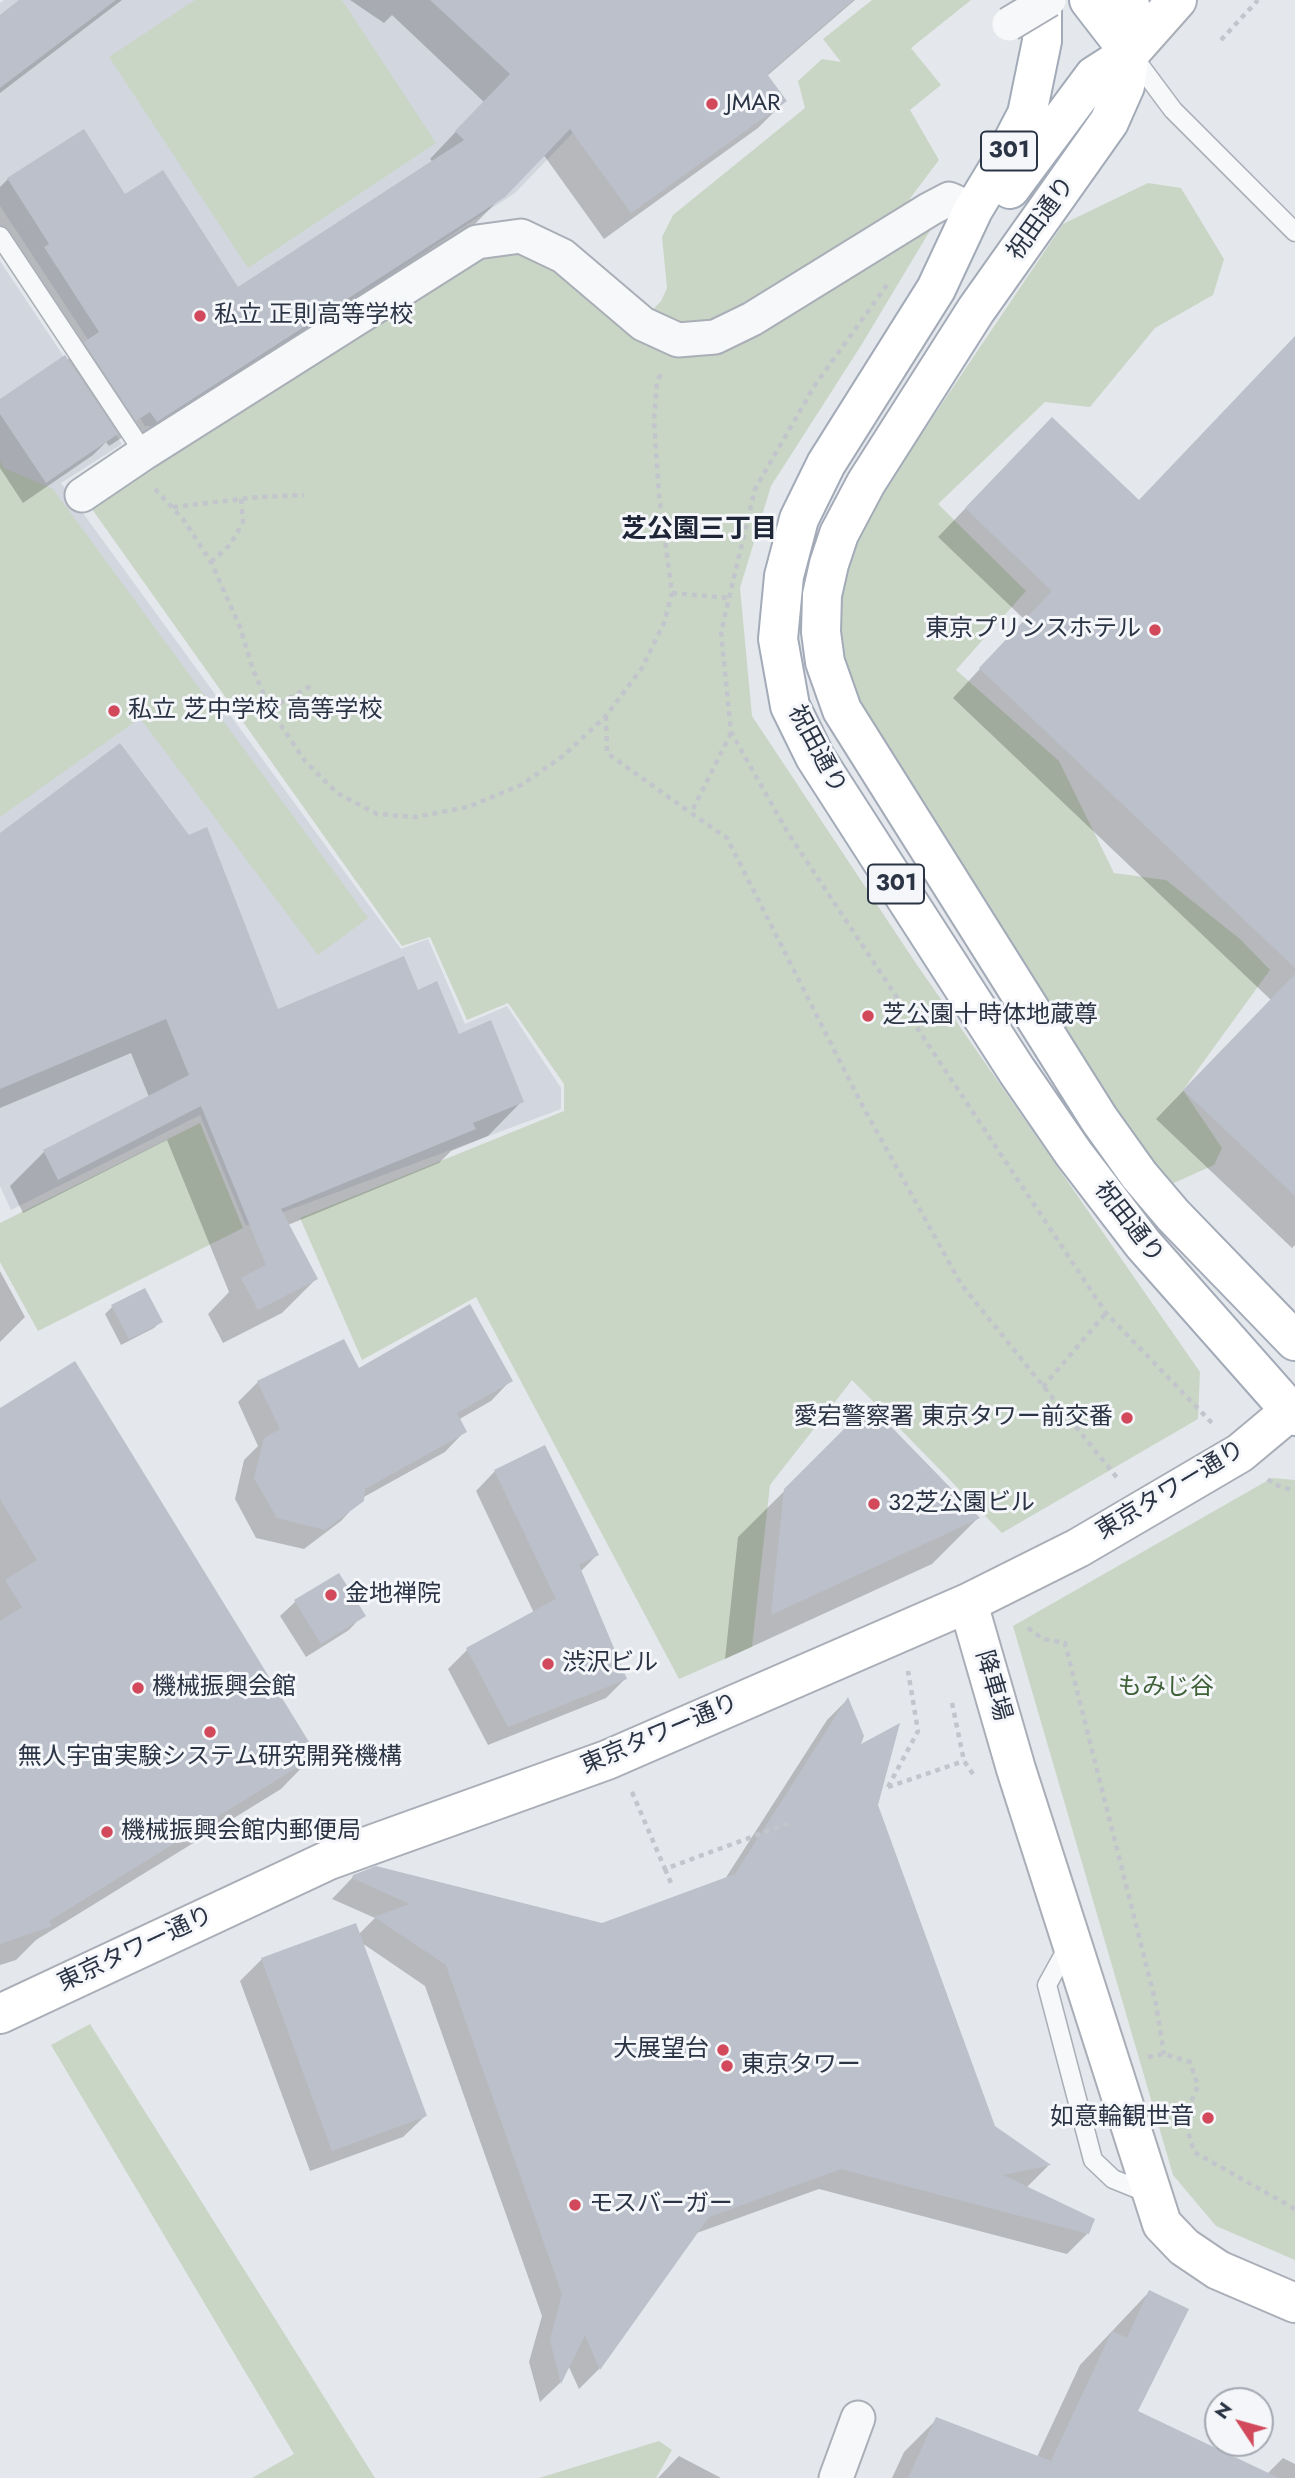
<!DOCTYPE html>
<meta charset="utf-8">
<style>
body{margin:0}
#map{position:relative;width:1295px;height:2478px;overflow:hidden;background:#e4e7ec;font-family:Jost,sans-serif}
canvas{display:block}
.north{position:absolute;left:1204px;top:2387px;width:70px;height:70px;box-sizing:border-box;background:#f4f6f9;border:2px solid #a4a8b1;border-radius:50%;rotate:306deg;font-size:19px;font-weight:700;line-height:28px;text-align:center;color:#2b3445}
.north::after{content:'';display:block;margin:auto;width:24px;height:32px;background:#d1495b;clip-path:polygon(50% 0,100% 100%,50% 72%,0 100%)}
</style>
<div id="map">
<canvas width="1295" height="2478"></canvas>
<div class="north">N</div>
</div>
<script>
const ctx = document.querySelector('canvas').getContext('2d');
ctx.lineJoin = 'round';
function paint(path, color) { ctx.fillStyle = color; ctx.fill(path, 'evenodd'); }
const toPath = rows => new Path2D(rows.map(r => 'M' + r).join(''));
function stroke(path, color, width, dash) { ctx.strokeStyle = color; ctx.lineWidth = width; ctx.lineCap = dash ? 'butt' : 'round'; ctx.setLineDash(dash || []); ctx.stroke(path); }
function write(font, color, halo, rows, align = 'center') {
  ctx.font = font + ' Jost,"Noto Sans JP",sans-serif'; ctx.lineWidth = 6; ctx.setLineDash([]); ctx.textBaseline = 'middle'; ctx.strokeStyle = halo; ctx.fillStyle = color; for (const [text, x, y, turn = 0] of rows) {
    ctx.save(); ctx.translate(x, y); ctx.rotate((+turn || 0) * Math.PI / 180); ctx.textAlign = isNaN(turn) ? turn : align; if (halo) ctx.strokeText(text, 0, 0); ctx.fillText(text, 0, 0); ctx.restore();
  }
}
const built = toPath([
 [4,0,530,0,618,86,515,193,160,427,145,426,0,206,0,3],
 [0,261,122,444,61,483,401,949,428,939,465,1024,507,1006,561,1088,561,1109,246,1226,200,1115,11,1210,0,1186]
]);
const green = toPath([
 [195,0,342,0,436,143,248,268,109,57],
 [872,0,971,0,911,48,941,85,910,110,939,160,911,197,893,231,949,199,862,344,771,486,740,588,752,716,915,962,1200,1372,1198,1419,1002,1533,852,1380,770,1485,752,1647,679,1679,476,1297,362,1360,300,1218,564,1111,564,1084,508,1003,467,1020,430,937,402,946,82,495,477,242,521,236,641,322,661,301,667,288,662,237,673,215,805,108,798,81,822,59,841,62,823,39],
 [1148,183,1181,188,1224,259,1213,295,1155,328,1090,407,1045,402,938,504,1026,591,956,670,1059,761,1114,873,1166,880,1240,939,1270,970,1183,1090,1222,1148,1214,1165,1167,1186,1129,1141,861,706,833,646,841,567,877,500,1063,224],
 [0,461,4,468,53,489,368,918,318,955,140,718,0,817],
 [200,1123,243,1228,38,1331,0,1262,0,1223],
 [1272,1478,1295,1480,1295,2260,1216,2226,1173,2175,1013,1626],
 [90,2024,375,2478,252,2478,294,2454,51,2045],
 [659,2441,672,2450,656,2478,539,2478]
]);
const shadow = toPath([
 [22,0,122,0,0,93,0,17],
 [350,0,855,0,767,76,785,101,758,128,604,239,543,154,476,223,129,448,123,437,109,446,106,442,93,455,23,503,0,468,0,401,71,357,0,235,0,187,8,179,124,197,238,290,433,162,430,159,484,102,392,15,384,23],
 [1295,360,1295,1245,1292,1248,1156,1119,1271,1000,953,698,1025,620,938,537,1024,447,1139,501],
 [0,836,277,1011,417,992,522,1101,488,1136,451,1151,439,1163,288,1225,316,1279,282,1313,223,1343,208,1314,229,1292,167,1140,23,1213,10,1186,44,1152,149,1097,131,1053,0,1108],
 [0,1271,25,1317,0,1342],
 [112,1307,161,1321,154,1328,121,1345,105,1314],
 [359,1370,511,1380,491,1401,458,1420,465,1431,445,1452,362,1498,341,1521,304,1549,256,1538,235,1499,244,1460,258,1446,238,1402,258,1382],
 [869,1407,978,1518,932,1564,725,1659,738,1537],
 [0,1410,315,1754,281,1789,36,1940,16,1960,0,1965],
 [495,1471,597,1555,580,1572,625,1679,606,1698,488,1745,448,1669,467,1650,534,1613,476,1491],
 [295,1602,363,1615,349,1630,306,1657,280,1616],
 [847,1700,857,1747,876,1805,993,2127,1048,2166,1026,2188,1088,2233,1067,2254,819,2189,694,2234,599,2369,579,2389,568,2365,560,2383,540,2402,529,2362,542,2316,425,1986,362,1943,425,2116,403,2137,310,2171,240,1981,262,1959,358,1935,375,1918,332,1899,354,1876,602,1924,725,1879,827,1720],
 [1149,2292,1135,2412,1267,2474,1283,2458,1295,2464,1295,2478,892,2478,904,2452,937,2419,1037,2457,1080,2365],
 [679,2456,721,2478,658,2478]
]);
const building = toPath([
 [19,0,116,0,0,88,0,15],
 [430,0,853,0,767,74,787,101,631,213,570,129,505,197,157,422,150,412,136,421,84,342,99,332,44,247,49,244,7,178,84,129,125,194,163,170,238,287,464,140,455,131,510,74],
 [1295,336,1295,968,979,668,1052,591,965,508,1052,417,1139,500],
 [65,355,118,434,46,483,0,414,0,399],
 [120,743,189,835,207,827,278,1009,404,956,418,990,437,981,459,1034,491,1020,524,1102,473,1123,476,1129,281,1209,318,1279,258,1310,241,1278,266,1265,201,1106,58,1180,43,1150,189,1075,166,1019,0,1089,0,833],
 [1295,974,1295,1196,1183,1090],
 [145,1288,163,1322,129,1339,111,1305],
 [470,1304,513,1381,457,1413,467,1432,365,1489,364,1501,325,1530,277,1518,254,1478,264,1438,280,1429,257,1381,344,1339,359,1368],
 [75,1361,317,1755,49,1921,52,1926,0,1944,0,1621,22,1607,5,1580,37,1560,0,1499,0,1408],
 [869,1404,980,1518,771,1615,784,1489],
 [545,1445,599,1555,579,1565,627,1679,508,1727,466,1648,556,1599,494,1470],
 [339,1573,366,1616,321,1644,294,1600],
 [848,1697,864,1736,861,1744,900,1723,878,1805,995,2126,1051,2165,1003,2175,1095,2219,1089,2234,841,2169,709,2217,600,2370,585,2335,561,2384,550,2340,562,2294,446,1965,374,1917,410,1904,352,1878,353,1875,376,1866,602,1923,735,1874],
 [356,1923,427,2116,332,2151,261,1958],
 [1149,2290,1189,2309,1138,2411,1279,2478,908,2478,936,2417,1051,2461,1112,2331,1127,2338]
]);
const path = toPath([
 [1221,40,1258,0],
 [887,285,815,385,755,489,721,632,731,732,788,833,1106,1313,1212,1423],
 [155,489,183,519,211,562,240,627,252,667,270,709,305,761,337,793,377,814,415,817,468,807,521,785,563,756,606,716,642,668,664,623,672,593,659,495,654,421,657,381,662,372],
 [173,507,259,497,304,495],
 [211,562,230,545,243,522,241,498],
 [672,593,729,598],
 [271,708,313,685],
 [606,716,607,753,691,813],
 [731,733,691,813,727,838,861,1103,961,1284,1118,1479],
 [1043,1387,1106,1313],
 [1268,1479,1273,1484,1295,1491],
 [1028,1628,1043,1639,1065,1643,1156,2004,1164,2054],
 [952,1703,964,1761,973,1774],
 [888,1787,918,1731,908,1671],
 [888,1787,964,1761],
 [632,1792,665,1869,792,1822],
 [665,1869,671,1883],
 [1148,2057,1164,2054,1190,2062,1198,2086,1184,2118,1194,2152,1295,2209]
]);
const lane = toPath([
 [1132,55,1173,110,1295,232],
 [0,236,144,453],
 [1069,1945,1047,1985,1093,2160,1113,2179,1150,2194]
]);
const street = toPath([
 [82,495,144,453,477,242,521,236,563,256,643,324,678,340,715,337,752,319,930,209,949,199,973,210],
 [836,2478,858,2418]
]);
const secondary = toPath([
 [1130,53,1177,0],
 [968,1603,1016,1769,1162,2224,1184,2247,1218,2270,1295,2303],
 [0,2014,329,1860,607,1760,968,1603,1078,1548,1240,1453,1295,1407]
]);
const primary = toPath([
 [1042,0,1042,41,1027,114,1002,162,973,210,936,289,826,464,799,519,784,576,778,639,790,706,815,757,1017,1071,1074,1154,1143,1244,1295,1416],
 [1089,0,1130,53],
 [1129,0,1132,16,1130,53,1125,86,1109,122,976,310,866,483,839,534,829,564,822,595,821,632,825,662,842,710,1099,1119,1139,1175,1173,1215,1295,1341],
 [1010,189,1094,76,1130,53]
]);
const streetBridge = toPath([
 [1009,24,1049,0]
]);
const markers = [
 [712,104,7,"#d1495b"],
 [200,316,7,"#d1495b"],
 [1155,630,7,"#d1495b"],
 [114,711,7,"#d1495b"],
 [868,1016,7,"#d1495b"],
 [1127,1418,7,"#d1495b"],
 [874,1504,7,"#d1495b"],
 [331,1595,7,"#d1495b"],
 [548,1664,7,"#d1495b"],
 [138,1688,7,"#d1495b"],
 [210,1732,7,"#d1495b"],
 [107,1832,7,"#d1495b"],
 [723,2050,7,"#d1495b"],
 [727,2066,7,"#d1495b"],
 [1208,2118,7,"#d1495b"],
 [575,2205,7,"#d1495b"]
];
const shields = [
 [1009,151,56],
 [896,884,56]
];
const shieldNames = [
 ["301",1009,151],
 ["301",896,884]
];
const poiNames = [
 ["JMAR",726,104],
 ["私立 正則高等学校",214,316],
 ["東京プリンスホテル",1141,630,"right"],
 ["私立 芝中学校 高等学校",128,711],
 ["芝公園十時体地蔵尊",882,1016],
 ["愛宕警察署 東京タワー前交番",1113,1418,"right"],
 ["32芝公園ビル",888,1504],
 ["金地禅院",345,1595],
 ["渋沢ビル",562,1664],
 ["機械振興会館",152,1688],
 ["無人宇宙実験システム研究開発機構",210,1758,"center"],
 ["機械振興会館内郵便局",121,1832],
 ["大展望台",709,2050,"right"],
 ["東京タワー",741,2066],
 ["如意輪観世音",1194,2118,"right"],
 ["モスバーガー",589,2205]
];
const streetNames = [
 ["祝田通り",1042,219,-54],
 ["祝田通り",816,750,62],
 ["祝田通り",1128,1223,52],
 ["東京タワー通り",1171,1491,-31],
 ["降車場",992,1686,74],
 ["東京タワー通り",660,1735,-23],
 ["東京タワー通り",136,1950,-25]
];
const parkNames = [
 ["もみじ谷",1166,1688]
];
const neighbourhoodNames = [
 ["芝公園三丁目",699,531]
];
paint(built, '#d2d6de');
paint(green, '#c9d6c5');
paint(shadow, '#0003');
paint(building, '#bbc0ca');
stroke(lane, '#a9aeb7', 21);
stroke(street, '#a9aeb7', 37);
stroke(secondary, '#a9aeb7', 42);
stroke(primary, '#a3abb8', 42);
stroke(path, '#c2c5cb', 4.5, [5, 5]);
stroke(lane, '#f7f8fa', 18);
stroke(street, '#f7f8fa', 33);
stroke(secondary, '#fff', 38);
stroke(primary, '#fff', 38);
stroke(streetBridge, '#a9aeb7', 37, []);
stroke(streetBridge, '#f7f8fa', 33);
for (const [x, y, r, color] of markers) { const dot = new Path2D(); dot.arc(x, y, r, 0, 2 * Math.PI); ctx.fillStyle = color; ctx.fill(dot); stroke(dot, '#f4f6f9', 2.5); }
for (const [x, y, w] of shields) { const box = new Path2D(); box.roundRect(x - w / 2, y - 19.5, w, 39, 5); ctx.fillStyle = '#f4f6f9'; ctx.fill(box); stroke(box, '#2b3445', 2); }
write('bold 23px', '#2b3445', null, shieldNames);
write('24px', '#2b3445', '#f4f6f9', poiNames, 'left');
write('24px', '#2b3445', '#f4f6f9', streetNames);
write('24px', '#3f6138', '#f4f6f9', parkNames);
write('bold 26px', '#1d2536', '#f4f6f9', neighbourhoodNames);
</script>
